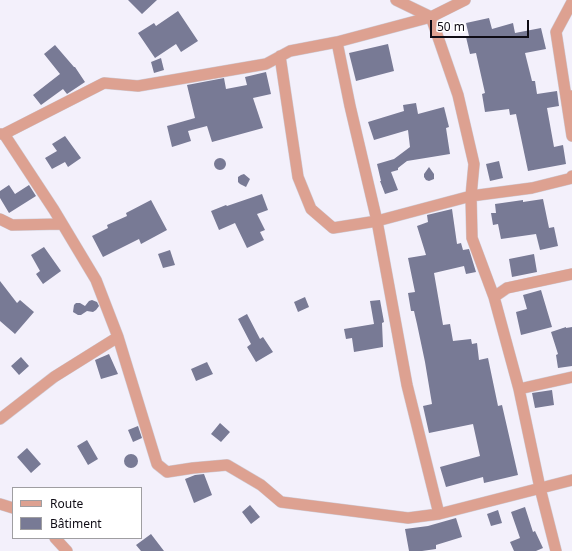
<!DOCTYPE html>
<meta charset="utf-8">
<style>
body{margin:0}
#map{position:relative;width:572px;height:551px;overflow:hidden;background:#f3f0fb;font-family:"Noto Sans",sans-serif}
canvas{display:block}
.legend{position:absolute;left:12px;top:487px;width:130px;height:52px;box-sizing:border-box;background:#fff;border:1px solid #9f9ea1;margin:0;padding:5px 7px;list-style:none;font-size:12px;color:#0f0c15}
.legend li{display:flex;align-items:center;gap:8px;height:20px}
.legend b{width:20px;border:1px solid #9f9ea1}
.scale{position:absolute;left:430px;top:20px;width:99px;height:18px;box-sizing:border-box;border:2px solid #0f0c15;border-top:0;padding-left:5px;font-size:12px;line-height:14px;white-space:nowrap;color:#0f0c15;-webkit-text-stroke:3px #fff;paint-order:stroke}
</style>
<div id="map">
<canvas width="572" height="551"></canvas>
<ul class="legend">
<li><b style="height:5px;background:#dda191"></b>Route</li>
<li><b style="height:11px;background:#787a95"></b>Bâtiment</li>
</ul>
<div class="scale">50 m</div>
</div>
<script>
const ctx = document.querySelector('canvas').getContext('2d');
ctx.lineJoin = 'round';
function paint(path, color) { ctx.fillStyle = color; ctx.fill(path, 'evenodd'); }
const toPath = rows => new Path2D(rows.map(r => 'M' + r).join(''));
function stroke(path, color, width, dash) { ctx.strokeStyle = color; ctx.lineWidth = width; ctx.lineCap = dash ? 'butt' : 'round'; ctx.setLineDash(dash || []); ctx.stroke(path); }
const building = toPath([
 [128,0,157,0,142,14],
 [178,11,198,41,181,52,176,44,155,58,138,33,154,23,156,26],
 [489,18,492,29,513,23,515,33,541,28,546,49,525,53,532,81,535,81,537,94,557,91,559,106,547,108,554,147,563,145,566,164,528,171,516,114,510,115,509,109,485,112,482,94,485,93,476,53,470,54,466,37,469,36,466,23],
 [388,44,394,71,356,81,349,53],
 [55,45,74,67,75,67,85,82,67,94,63,89,41,105,33,95,60,74,44,54],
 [161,58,164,70,154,73,151,62],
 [266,72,271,94,253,98,263,128,212,142,207,126,188,131,191,141,172,147,167,126,195,118,187,85,224,78,226,89,247,85,245,77],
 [416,103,418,114,444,107,449,127,446,128,450,154,407,161,398,168,398,170,391,172,398,190,385,194,380,181,381,181,377,164,394,159,410,147,408,130,374,140,368,122,404,111,403,105],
 [65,136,81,158,68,167,65,162,52,169,45,158,57,151,52,144],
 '214 164a6 6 0 1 1 12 0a6 6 0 1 1-12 0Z',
 [499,161,503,178,490,181,486,164],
 [429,167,434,174,434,179,429,181,426,180,424,177,424,174],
 [244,174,250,179,246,187,240,184,238,182,238,177,241,175],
 [9,185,15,194,29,185,36,196,9,213,0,198,0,191],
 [262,194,268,210,257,214,265,230,260,232,264,240,247,248,235,223,219,230,211,211,226,205,227,206],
 [543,199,549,228,554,227,558,246,540,250,536,234,501,239,498,224,493,225,491,213,496,213,495,204,523,200,523,202],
 [151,200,167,230,141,244,139,239,103,257,92,236,108,228,107,225,127,216,126,213],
 [452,209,457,244,461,243,463,250,469,249,476,272,466,274,464,266,434,273,443,325,450,324,453,341,471,339,472,344,477,343,479,360,488,358,498,406,502,405,518,475,484,483,483,477,446,487,440,467,480,456,473,424,429,433,423,406,432,404,425,362,417,324,414,311,411,311,408,293,415,292,408,258,426,255,417,226,428,222,427,215],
 [44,247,61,271,43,284,36,274,40,271,31,255],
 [170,250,175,265,163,268,158,254],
 [534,254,537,272,512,277,509,259],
 [0,281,17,303,20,300,34,312,15,334,0,321],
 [541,290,552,327,521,335,516,312,527,309,523,295],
 [305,297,309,307,298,312,294,302],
 [92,300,97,302,99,306,96,310,93,312,87,311,81,315,78,315,73,312,74,305,76,303,80,303,85,306,89,301],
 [380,300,384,322,382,323,383,347,354,352,352,338,346,339,344,329,374,324,370,301],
 [247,314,260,339,263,337,273,352,256,362,247,347,251,344,238,319],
 [566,327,566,328,572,327,572,366,558,368,556,355,558,354,551,332],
 [109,354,118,374,101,379,95,360],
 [21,357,29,366,19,375,11,366],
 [207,362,213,374,196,381,191,369],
 [552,390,554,405,535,408,532,393],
 [220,423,230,432,221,442,211,434],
 [138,426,142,438,133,442,128,430],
 [87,440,98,459,88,465,77,446],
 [27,448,41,464,31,473,17,457],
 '124 461a7 7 0 1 1 14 0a7 7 0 1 1-14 0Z',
 [204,474,212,495,194,503,185,479,195,475],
 [250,505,260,517,251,524,242,512],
 [525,507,533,532,535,531,543,548,536,551,514,551,510,542,520,538,511,512],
 [498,510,502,523,491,526,487,514],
 [456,518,462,537,436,545,436,549,422,551,409,551,405,529,428,526],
 [151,534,164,551,141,551,136,545]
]);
const minor = toPath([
 [396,0,431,17,458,95,474,164,471,196,472,238,494,297,519,389,540,488,556,551],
 [572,2,556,32,566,97,572,96],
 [337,42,350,106,377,221,407,385,439,514],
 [280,56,298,177,311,209,333,228,377,221,471,196,532,188,572,178,572,176],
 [566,97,572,136],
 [0,134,4,134,54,210,96,280,118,337,54,377,0,419],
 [4,134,104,83,138,86,266,64,290,51,337,42,431,17,465,0],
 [0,219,12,225,62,224],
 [494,297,507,288,572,274],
 [118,337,157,464,167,472,193,468,227,465,261,485,281,502,408,518,439,514,572,480],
 [519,389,572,377],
 [0,504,13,508],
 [55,538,67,551]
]);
paint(building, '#787a95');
stroke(minor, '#cfccd6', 12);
stroke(minor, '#dda191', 11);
</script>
